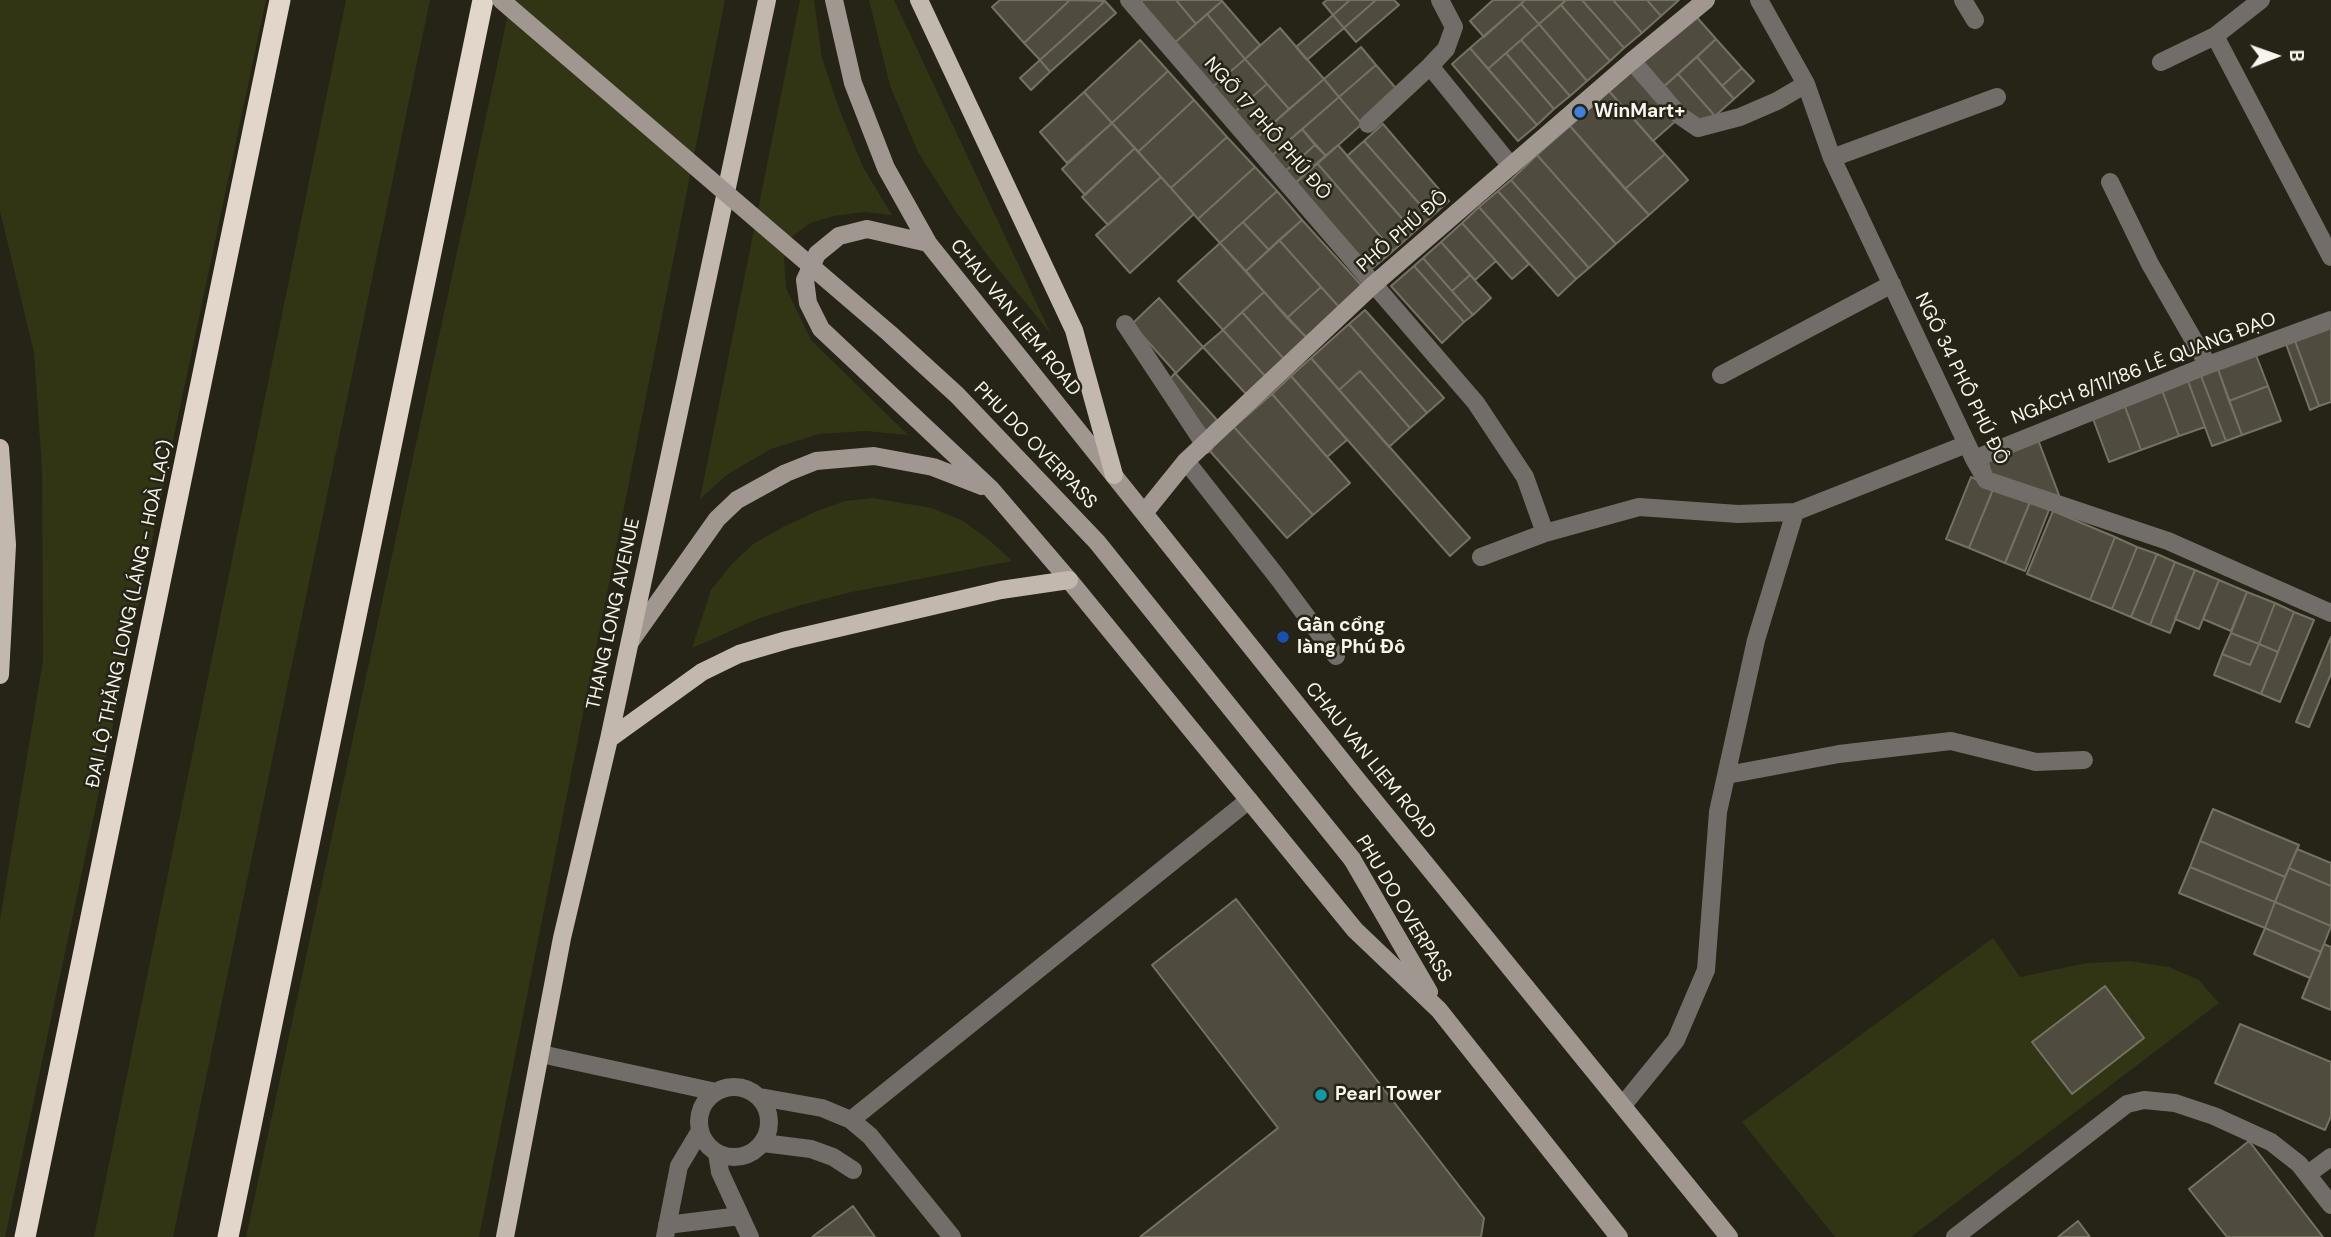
<!DOCTYPE html>
<meta charset="utf-8">
<style>
body{margin:0}
#map{position:relative;width:2331px;height:1237px;overflow:hidden;background:#262317;font-family:"DM Sans",sans-serif}
canvas{display:block}
.north{position:absolute;left:2240px;top:21px;width:70px;height:70px;-webkit-text-stroke:5px #262317;paint-order:stroke;rotate:89deg;font-size:19px;font-weight:700;line-height:28px;text-align:center;color:#f7f5ed}
.north::after{content:'';display:block;margin:auto;width:24px;height:32px;background:#f7f5ed;clip-path:polygon(50% 0,100% 100%,50% 72%,0 100%)}
</style>
<div id="map">
<canvas width="2331" height="1237"></canvas>
<div class="north">B</div>
</div>
<script>
const ctx = document.querySelector('canvas').getContext('2d');
ctx.lineJoin = 'round';
function paint(path, color) { ctx.fillStyle = color; ctx.fill(path, 'evenodd'); }
const toPath = rows => new Path2D(rows.map(r => 'M' + r).join(''));
function stroke(path, color, width, dash) { ctx.strokeStyle = color; ctx.lineWidth = width; ctx.lineCap = dash ? 'butt' : 'round'; ctx.setLineDash(dash || []); ctx.stroke(path); }
function write(font, color, halo, rows, align = 'center') {
  ctx.font = font + ' "DM Sans",sans-serif'; ctx.lineWidth = 5; ctx.setLineDash([]); ctx.textBaseline = 'middle'; ctx.strokeStyle = halo; ctx.fillStyle = color; for (const [text, x, y, turn = 0] of rows) {
    ctx.save(); ctx.translate(x, y); ctx.rotate((+turn || 0) * Math.PI / 180); ctx.textAlign = isNaN(turn) ? turn : align; if (halo) ctx.strokeText(text, 0, 0); ctx.fillText(text, 0, 0); ctx.restore();
  }
}
const green = toPath([
 [0,0,266,0,5,1237,0,1237,0,920,43,660,42,469,34,353,0,211],
 [346,0,430,0,173,1237,94,1237],
 [511,0,725,0,479,1237,246,1237],
 [800,0,814,0,822,58,840,111,863,167,892,215,864,212,834,216,810,223,793,236,784,259,786,288,811,340,908,435,866,431,819,434,771,449,728,474,700,499],
 [869,0,894,0,1051,334,991,260,956,212,918,152,890,86],
 [873,498,932,508,963,521,988,539,1012,561,847,593,798,606,760,618,692,648,711,590,731,565,753,544,781,528,817,511,845,501],
 [1993,938,2020,977,2087,963,2129,961,2169,967,2199,980,2219,1003,1911,1237,1835,1237,1742,1122]
]);
const building = toPath([
 [1070,0,1024,43,992,7,1000,0,1070,0],
 [1070,0,1105,1,1040,60,1024,43,1070,0],
 [1143,0,1176,0,1196,24,1171,46,1136,6,1143,0],
 [1176,0,1221,0,1222,1,1196,24,1176,0],
 [1327,0,1350,0,1333,15,1323,3,1327,0],
 [1350,0,1376,0,1344,28,1333,15,1350,0],
 [1376,0,1394,0,1399,5,1356,42,1344,28,1376,0],
 [1493,0,1525,0,1484,37,1470,21,1493,0],
 [1525,0,1566,0,1539,24,1521,4,1525,0],
 [1566,0,1582,0,1624,48,1610,61,1561,5,1566,0],
 [1582,0,1613,0,1642,33,1624,48,1582,0],
 [1613,0,1647,0,1661,16,1642,33,1613,0],
 [1647,0,1679,0,1661,16,1647,0],
 [1105,1,1116,13,1050,72,1040,60,1105,1],
 [1222,1,1260,45,1245,59,1207,14,1222,1],
 [1521,4,1539,24,1488,69,1470,48,1521,4],
 [1561,5,1610,61,1587,81,1539,24,1561,5],
 [1207,14,1245,59,1209,90,1171,46,1207,14],
 [1694,14,1716,39,1660,90,1638,65,1694,14],
 [1333,15,1344,28,1307,60,1296,47,1333,15],
 [1539,24,1587,81,1570,96,1521,40,1539,24],
 [1280,28,1324,79,1289,109,1245,59,1280,28],
 [1716,39,1742,68,1722,86,1697,57,1716,39],
 [1140,40,1168,71,1112,123,1084,92,1140,40],
 [1521,40,1570,96,1554,109,1506,53,1521,40],
 [1361,47,1376,65,1339,97,1324,79,1361,47],
 [1470,48,1537,125,1518,141,1452,64,1470,48],
 [1506,53,1554,109,1537,125,1488,69,1506,53],
 [1697,57,1734,99,1715,116,1678,74,1697,57],
 [1245,59,1267,84,1231,115,1209,90,1245,59],
 [1040,60,1050,72,1031,90,1020,78,1040,60],
 [1376,65,1400,93,1362,124,1339,97,1376,65],
 [1742,68,1754,81,1734,99,1722,86,1742,68],
 [1634,69,1678,119,1653,141,1609,91,1634,69],
 [1168,71,1194,100,1138,152,1112,123,1168,71],
 [1678,74,1715,116,1692,123,1660,90,1678,74],
 [1324,79,1339,97,1268,159,1253,141,1324,79],
 [1267,84,1289,109,1253,141,1231,115,1267,84],
 [1609,91,1665,154,1625,189,1570,126,1609,91],
 [1084,92,1112,123,1067,163,1040,132,1084,92],
 [1339,97,1362,124,1326,156,1302,129,1339,97],
 [1194,100,1227,137,1171,188,1138,152,1194,100],
 [1112,123,1135,148,1085,195,1062,169,1112,123],
 [1383,124,1449,201,1431,217,1364,141,1383,124],
 [1570,126,1649,215,1616,244,1537,155,1570,126],
 [1302,129,1315,145,1282,174,1268,159,1302,129],
 [1227,137,1255,167,1198,219,1171,188,1227,137],
 [1364,141,1431,217,1414,232,1347,156,1364,141],
 [1315,145,1326,156,1292,186,1282,174,1315,145],
 [1338,145,1414,232,1393,251,1317,163,1338,145],
 [1135,148,1161,177,1108,225,1082,197,1135,148],
 [1665,154,1688,180,1649,215,1625,189,1665,154],
 [1537,155,1616,244,1589,268,1511,180,1537,155],
 [1317,163,1393,251,1367,273,1292,186,1317,163],
 [1255,167,1277,191,1220,243,1198,219,1255,167],
 [1161,177,1194,214,1130,273,1096,235,1161,177],
 [1511,180,1589,268,1576,279,1498,191,1511,180],
 [1277,191,1302,220,1269,250,1243,222,1277,191],
 [1498,191,1576,279,1558,296,1479,207,1498,191],
 [1479,207,1529,264,1512,279,1462,223,1479,207],
 [1302,220,1363,287,1340,308,1279,240,1302,220],
 [1243,222,1269,250,1246,271,1220,243,1243,222],
 [1462,223,1496,261,1475,280,1441,242,1462,223],
 [1279,240,1321,287,1287,318,1246,271,1279,240],
 [1441,242,1470,275,1452,291,1423,258,1441,242],
 [1220,243,1264,292,1223,330,1178,281,1220,243],
 [1423,258,1473,315,1464,322,1414,266,1423,258],
 [1414,266,1464,322,1442,343,1391,286,1414,266],
 [1470,275,1491,298,1473,315,1452,291,1470,275],
 [1321,287,1340,308,1307,338,1287,318,1321,287],
 [1264,292,1307,338,1284,359,1242,312,1264,292],
 [1159,298,1203,347,1176,373,1132,324,1159,298],
 [1365,310,1444,398,1427,413,1349,324,1365,310],
 [1242,312,1284,359,1265,376,1223,330,1242,312],
 [1349,324,1427,413,1410,428,1360,371,1339,390,1311,358,1349,324],
 [2331,327,2331,402,2319,406,2295,341,2331,327],
 [1223,330,1265,376,1246,394,1203,347,1223,330],
 [2295,341,2319,406,2310,410,2286,344,2295,341],
 [2256,355,2268,386,2229,401,2218,369,2256,355],
 [1311,358,1470,538,1450,556,1291,376,1311,358],
 [2218,369,2242,435,2226,441,2201,376,2218,369],
 [1360,371,1410,428,1389,447,1339,390,1360,371],
 [1175,373,1217,420,1206,431,1169,380,1175,373],
 [1291,376,1347,440,1327,457,1272,394,1291,376],
 [2201,376,2226,441,2212,446,2188,381,2201,376],
 [2188,381,2205,427,2179,436,2162,390,2188,381],
 [2268,386,2281,421,2242,435,2229,401,2268,386],
 [2162,390,2179,436,2141,450,2124,404,2162,390],
 [1272,394,1350,483,1313,515,1234,427,1272,394],
 [2124,404,2141,450,2109,462,2092,416,2124,404],
 [1234,427,1313,515,1287,538,1209,450,1234,427],
 [2037,437,2062,503,1992,476,1986,456,2037,437],
 [1971,477,1994,487,1969,548,1946,539,1971,477],
 [1994,487,2030,502,2005,563,1969,548,1994,487],
 [2030,502,2049,510,2025,571,2005,563,2030,502],
 [2053,511,2115,537,2090,600,2027,574,2053,511],
 [2115,537,2137,547,2112,609,2090,600,2115,537],
 [2137,547,2157,554,2131,617,2112,609,2137,547],
 [2157,554,2175,562,2150,625,2131,617,2157,554],
 [2175,562,2195,570,2170,633,2150,625,2175,562],
 [2195,570,2219,580,2199,629,2175,619,2195,570],
 [2219,580,2247,592,2231,631,2203,619,2219,580],
 [2247,592,2275,603,2259,644,2231,633,2247,592],
 [2275,603,2294,612,2278,652,2259,644,2275,603],
 [2294,612,2314,620,2280,702,2261,694,2294,612],
 [2231,633,2259,644,2250,665,2222,654,2231,633],
 [2331,637,2331,674,2309,727,2296,722,2331,637],
 [2259,644,2278,652,2261,694,2214,675,2222,654,2250,665,2259,644],
 [2213,809,2299,845,2285,877,2200,841,2213,809],
 [2200,841,2285,877,2275,902,2190,867,2200,841],
 [2297,849,2331,863,2331,886,2289,868,2297,849],
 [2190,867,2275,902,2265,928,2179,893,2190,867],
 [2289,868,2331,886,2331,926,2275,902,2289,868],
 [1236,899,1484,1218,1481,1237,1140,1237,1278,1128,1152,965,1236,899],
 [2275,902,2331,926,2321,952,2265,928,2275,902],
 [2265,928,2321,952,2310,978,2254,954,2265,928],
 [2324,944,2331,947,2331,1010,2302,998,2324,944],
 [2105,986,2144,1038,2072,1094,2032,1042,2105,986],
 [2240,1024,2331,1062,2331,1116,2325,1130,2215,1083,2240,1024],
 [2249,1141,2323,1237,2227,1237,2189,1189,2249,1141],
 [853,1206,875,1237,812,1237,853,1206],
 [2078,1221,2090,1237,2058,1237,2078,1221]
]);
const lane = toPath([
 [1129,0,1476,403,1525,477,1545,533],
 [1440,0,1454,27,1446,49,1430,66,1511,166],
 [1759,0,1806,84,1832,158,1974,459,1986,480,2168,541,2331,613],
 [1963,0,1975,20],
 [2215,36,2331,257],
 [1632,61,1679,115,1698,128,1740,117,1777,101,1806,84],
 [2161,62,2215,36,2261,0],
 [1368,124,1430,66],
 [1832,158,1997,97],
 [2110,182,2150,264,2208,365],
 [1125,324,1205,445],
 [1721,375,1892,284],
 [1974,459,2208,365,2331,320],
 [1186,461,1278,578,1336,656],
 [1481,557,1545,533,1639,507,1738,514,1795,512,1967,444],
 [1727,775,1839,754,1951,741,2036,762,2084,760],
 [541,1054,716,1092],
 '699 1122a35 35 0 1 1 70 0a35 35 0 1 1-70 0Z',
 [760,1097,822,1108,851,1120,870,1136,952,1237],
 [1623,1105,1676,1040,1706,970,1718,812,1756,640,1795,512],
 [851,1120,1249,800],
 [763,1143,811,1149,833,1157,853,1170],
 [717,1153,720,1172,750,1237],
 [2308,1174,2331,1157],
 [667,1225,740,1216],
 [665,1237,679,1166,700,1131],
 [1955,1237,2127,1104,2144,1100,2175,1103,2214,1116,2271,1142,2299,1164,2331,1205]
]);
const secondary = toPath([
 [834,0,853,83,886,168,928,243,1359,782,1729,1237],
 [928,243,867,229,839,236,817,254,805,280,808,303,821,329,991,489,1069,580,1355,930,1439,1010,1619,1237],
 [1144,513,1186,461,1373,285,1632,61,1706,0],
 [630,642,717,519,737,500,786,473,816,461,874,456,933,467,982,486],
 [1352,859,1429,992]
]);
const primary = toPath([
 [919,0,1074,330,1114,475],
 [0,448,7,545,0,675],
 [609,739,702,672,739,654,787,640,1001,590,1069,580],
 [505,1237,562,938,609,739,767,0]
]);
const highway = toPath([
 [25,1237,280,0],
 [228,1237,483,0]
]);
const secondaryBridge = toPath([
 [501,0,889,333,957,395,1097,542,1352,859]
]);
const markers = [
 [1580,112,7,"#3f7fe0"],
 [1283,637,7,"#1a4fb4"],
 [1321,1095,7,"#0f9aa8"]
];
const poiNames = [
 ["WinMart+",1594,112],
 ["Gần cổng",1297,626],
 ["làng Phú Đô",1297,648],
 ["Pearl Tower",1335,1095]
];
const streetNames = [
 ["NGÕ 17 PHỐ PHÚ ĐÔ",1267,129,49],
 ["PHỐ PHÚ ĐÔ",1403,232,-41],
 ["CHAU VAN LIEM ROAD",1015,318,51],
 ["NGÁCH 8/11/186 LÊ QUANG ĐẠO",2144,369,-21],
 ["NGÕ 34 PHỐ PHÚ ĐÔ",1961,379,64],
 ["PHU DO OVERPASS",1035,446,46],
 ["ĐẠI LỘ THĂNG LONG (LÁNG - HOÀ LẠC)",130,614,-78],
 ["THANG LONG AVENUE",614,614,-78],
 ["CHAU VAN LIEM ROAD",1370,761,51],
 ["PHU DO OVERPASS",1403,909,59]
];
paint(green, '#313514');
paint(building, '#4f4b3e');
stroke(building, '#757264', 2);
stroke(lane, '#726d68', 18);
stroke(secondary, '#9f9790', 18);
stroke(primary, '#c2b8ae', 18);
stroke(highway, '#e2d6ca', 21);
stroke(secondaryBridge, '#9f9790', 18);
for (const [x, y, r, color] of markers) { const dot = new Path2D(); dot.arc(x, y, r, 0, 2 * Math.PI); ctx.fillStyle = color; ctx.fill(dot); stroke(dot, '#262317', 2.5); }
write('bold 19px', '#f7f5ed', '#262317', poiNames, 'left');
write('19px', '#f7f5ed', '#262317', streetNames);
</script>
